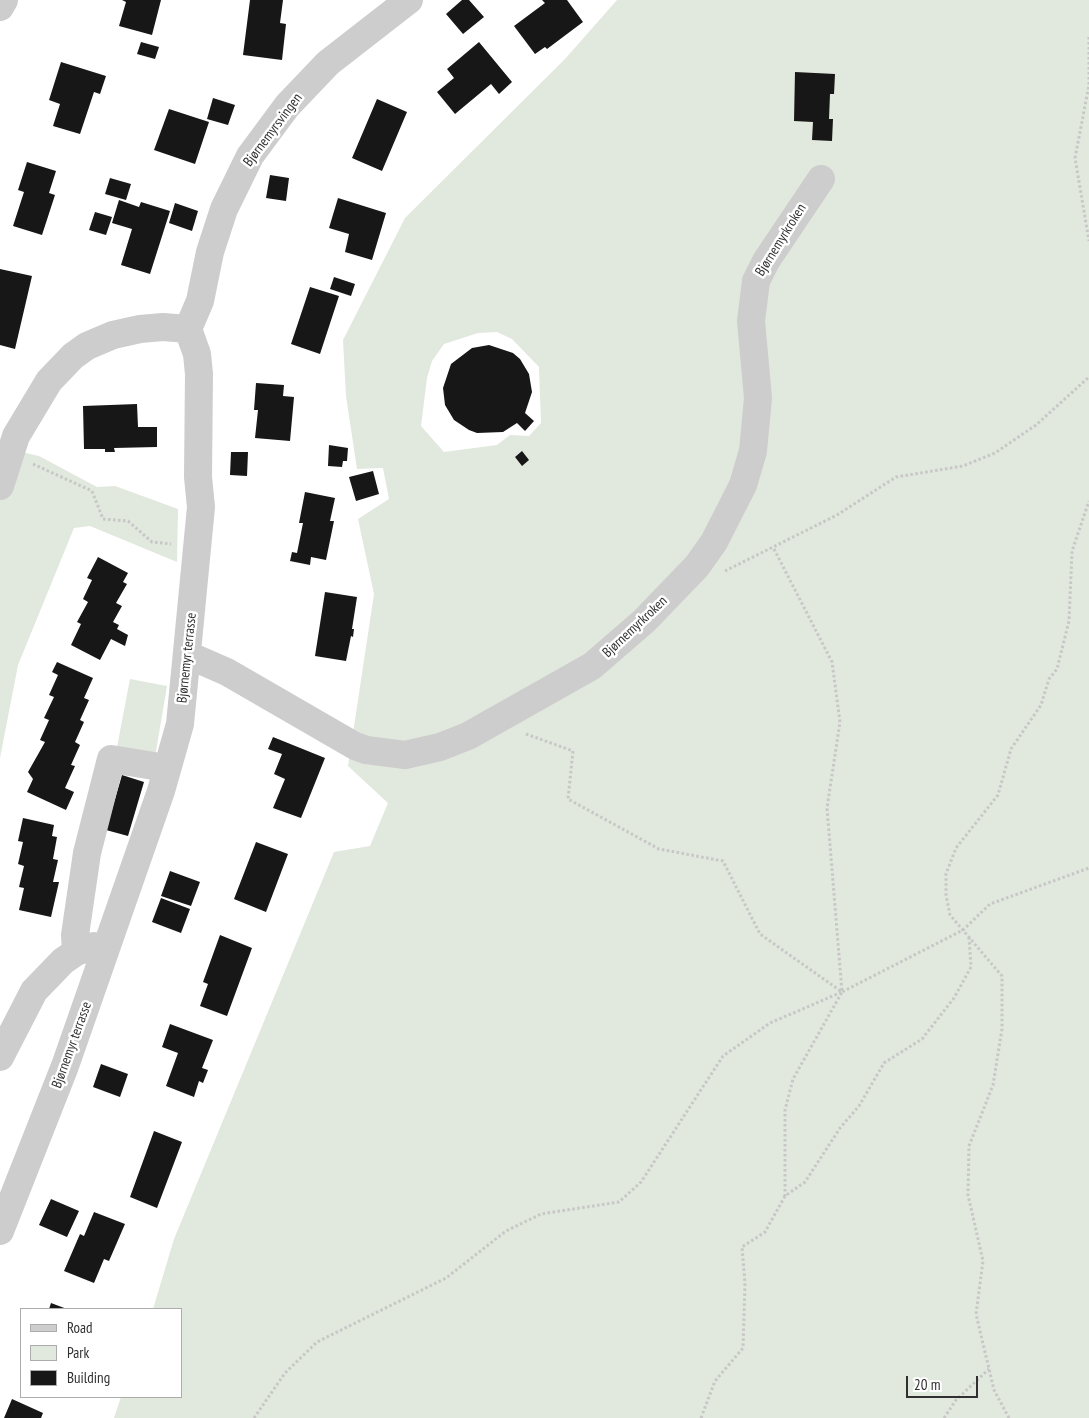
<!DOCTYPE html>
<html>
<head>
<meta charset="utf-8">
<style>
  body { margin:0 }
  #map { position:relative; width:1089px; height:1418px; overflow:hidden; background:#fff; font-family:"PT Sans Narrow",sans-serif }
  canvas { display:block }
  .legend { position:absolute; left:20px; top:1308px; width:162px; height:90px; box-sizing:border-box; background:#fff; border:1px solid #acacac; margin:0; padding:6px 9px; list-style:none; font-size:15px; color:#303030 }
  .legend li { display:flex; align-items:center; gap:10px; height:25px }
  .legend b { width:25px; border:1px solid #acacac }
  .scale { position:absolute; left:906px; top:1376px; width:72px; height:22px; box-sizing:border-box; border:2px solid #303030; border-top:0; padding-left:6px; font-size:15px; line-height:18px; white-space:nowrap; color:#303030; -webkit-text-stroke:4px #fff; paint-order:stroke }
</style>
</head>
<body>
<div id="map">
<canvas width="1089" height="1418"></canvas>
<ul class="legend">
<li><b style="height:6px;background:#cdcdcd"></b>Road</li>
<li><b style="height:14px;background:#e1e8dd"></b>Park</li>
<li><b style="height:14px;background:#171717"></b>Building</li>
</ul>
<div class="scale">20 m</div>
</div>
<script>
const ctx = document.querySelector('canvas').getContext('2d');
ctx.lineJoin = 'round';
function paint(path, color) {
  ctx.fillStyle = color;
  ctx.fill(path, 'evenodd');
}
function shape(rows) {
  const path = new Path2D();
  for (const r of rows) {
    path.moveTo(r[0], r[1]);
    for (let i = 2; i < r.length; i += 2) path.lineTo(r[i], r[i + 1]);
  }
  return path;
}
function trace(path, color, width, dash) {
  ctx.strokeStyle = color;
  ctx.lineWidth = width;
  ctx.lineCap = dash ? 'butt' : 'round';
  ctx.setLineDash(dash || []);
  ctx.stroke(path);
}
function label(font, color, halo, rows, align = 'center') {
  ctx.font = font + ' "PT Sans Narrow",sans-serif';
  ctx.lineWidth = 5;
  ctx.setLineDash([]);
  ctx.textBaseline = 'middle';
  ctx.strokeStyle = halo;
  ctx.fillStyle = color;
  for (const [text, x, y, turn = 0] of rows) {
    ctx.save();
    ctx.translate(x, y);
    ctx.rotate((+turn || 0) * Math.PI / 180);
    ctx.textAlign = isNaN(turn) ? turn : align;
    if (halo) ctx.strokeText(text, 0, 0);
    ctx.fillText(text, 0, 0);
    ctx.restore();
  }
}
paint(shape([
  [617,0,1089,0,1089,1418,114,1418,121,1397,181,1397,181,1309,153,1309,174,1239,334,852,370,846,388,803,348,766,374,594,358,519,389,499,383,468,357,469,346,396,343,340,405,218,565,59],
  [497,332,512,339,539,367,541,423,529,436,510,435,497,445,444,452,421,426,427,378,432,361,444,344,478,333],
  [0,447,39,456,97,487,115,486,178,509,177,562,90,526,74,528,18,665,0,758],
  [130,679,167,686,155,757,117,747]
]), '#e1e8dd');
paint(shape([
  [161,0,152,35,119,26,126,2,122,0],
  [250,0,283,0,280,23,286,24,282,60,243,55],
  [462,0,469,0,484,17,463,34,446,14],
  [542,0,567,0,583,22,547,49,545,47,535,54,514,26,545,3],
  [141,42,159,47,155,59,137,54],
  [479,42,512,82,499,94,491,84,455,114,437,92,454,78,447,69],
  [61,62,106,76,100,94,94,92,80,134,53,126,60,104,49,100],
  [795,72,835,74,834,94,830,94,829,119,833,119,832,141,812,140,813,122,794,121],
  [213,98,235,105,228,125,207,119],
  [377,99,407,112,382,171,352,158],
  [169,109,209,122,195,164,154,150],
  [27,162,56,171,49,193,55,195,42,235,13,226,24,192,18,190],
  [270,175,289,178,286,201,266,198],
  [110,178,131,184,126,200,105,194],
  [338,198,386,213,372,260,345,252,349,234,329,228],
  [119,200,139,207,141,202,170,211,150,274,121,265,132,229,112,223],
  [175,203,198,211,192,231,169,223],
  [95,212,112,217,106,235,89,230],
  [0,269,32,276,15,349,0,345],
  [334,277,355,284,351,296,330,289],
  [310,287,339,296,320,354,291,344],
  [489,345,513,353,520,359,529,374,532,392,525,413,534,421,525,431,517,423,503,432,477,433,469,430,454,420,445,405,443,388,451,364,472,348],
  [256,383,284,385,283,396,294,397,290,441,255,438,258,410,254,410],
  [137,404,138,427,157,427,157,447,114,448,115,452,105,452,105,449,84,449,83,406],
  [329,445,348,448,347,461,343,461,342,467,328,466],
  [522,451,529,460,522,466,515,457],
  [231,452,248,452,247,476,230,475],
  [373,471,379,494,356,501,349,477],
  [305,492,335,498,330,521,334,521,326,560,311,557,310,565,290,561,292,552,297,553,303,523,299,523],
  [98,557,128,573,123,582,127,584,116,603,122,606,113,622,119,625,117,629,128,635,125,646,111,639,100,660,71,645,81,624,77,622,88,602,83,599,92,580,87,578],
  [325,592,357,597,352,629,354,629,353,637,351,636,346,661,315,656],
  [57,662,93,678,84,698,89,700,80,720,84,722,75,742,80,745,71,765,75,766,65,788,74,792,66,810,27,792,33,779,28,772,45,742,40,740,49,720,44,718,54,697,49,695,58,675,52,672],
  [273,737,325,758,301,818,273,808,285,779,274,774,282,754,268,749],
  [122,775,144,782,128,836,106,830],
  [23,818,54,825,52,836,57,837,53,859,58,860,53,882,59,882,51,917,19,910,24,888,19,887,24,866,18,864,23,842,18,841],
  [256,842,288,854,266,912,234,899],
  [170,871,200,882,191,906,161,896],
  [161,898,190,909,181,933,152,922],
  [220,935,252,948,227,1016,200,1006,208,984,203,982],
  [170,1024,213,1040,202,1068,208,1070,203,1083,199,1081,194,1097,166,1086,178,1053,162,1047],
  [101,1064,128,1074,120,1097,93,1087],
  [154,1131,182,1142,157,1208,130,1197],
  [51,1199,79,1211,67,1237,39,1225],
  [94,1212,125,1224,109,1261,104,1259,94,1283,64,1271,80,1234,84,1236],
  [51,1303,67,1309,49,1309],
  [12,1399,43,1413,41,1418,4,1418]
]), '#171717');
trace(shape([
  [1089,37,1089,85,1075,158,1089,241],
  [33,464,92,491,103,519,128,521,152,542,171,544],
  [774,549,832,662,840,722,827,808,842,992,793,1079,785,1110,785,1196],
  [725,571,837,515,896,477,963,466,995,453,1036,425,1089,377],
  [526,734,573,751,568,799,659,849,723,861,760,934,842,992,963,930,990,904,1089,868],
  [254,1418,285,1373,317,1342,446,1278,506,1231,541,1214,619,1202,641,1182,723,1056,770,1023,842,992],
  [701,1418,715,1381,743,1348,745,1283,742,1247,765,1232,785,1196,805,1182,840,1128,859,1106,884,1063,922,1039,954,998,971,967,969,937],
  [944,1418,956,1400,989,1369],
  [1009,1418,994,1390,976,1314,983,1261,968,1195,969,1146,993,1085,1002,1029,1002,976,950,915,946,895,946,874,956,848,998,795,1011,749,1041,705,1049,679,1057,669,1069,621,1072,551,1089,501]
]), '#c7c7c7', 3, [2.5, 2.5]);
trace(shape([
  [0,7,4,0],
  [188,329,200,301,210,252,224,209,250,156,287,106,328,63,409,0],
  [0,486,16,436,49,381,73,356,87,346,113,335,140,329,163,327,188,329],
  [188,655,227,672,355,746,366,750,405,755,440,747,468,736,592,666,644,621,697,566,714,542,743,485,753,451,758,398,751,321,756,281,766,261,821,179],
  [76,952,75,935,87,853,111,759,166,768],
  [0,1057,34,991,63,961,76,952,94,946],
  [0,1231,65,1066,161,791,180,724,201,507,198,477,199,374,197,354,188,329]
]), '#cdcdcd', 28);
label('14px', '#303030', '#fff', [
  ["Bjørnemyrsvingen",273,130,-53],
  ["Bjørnemyrkroken",781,240,-58],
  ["Bjørnemyrkroken",635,627,-43],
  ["Bjørnemyr terrasse",187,658,-84],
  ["Bjørnemyr terrasse",72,1045,-70]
]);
</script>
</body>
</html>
